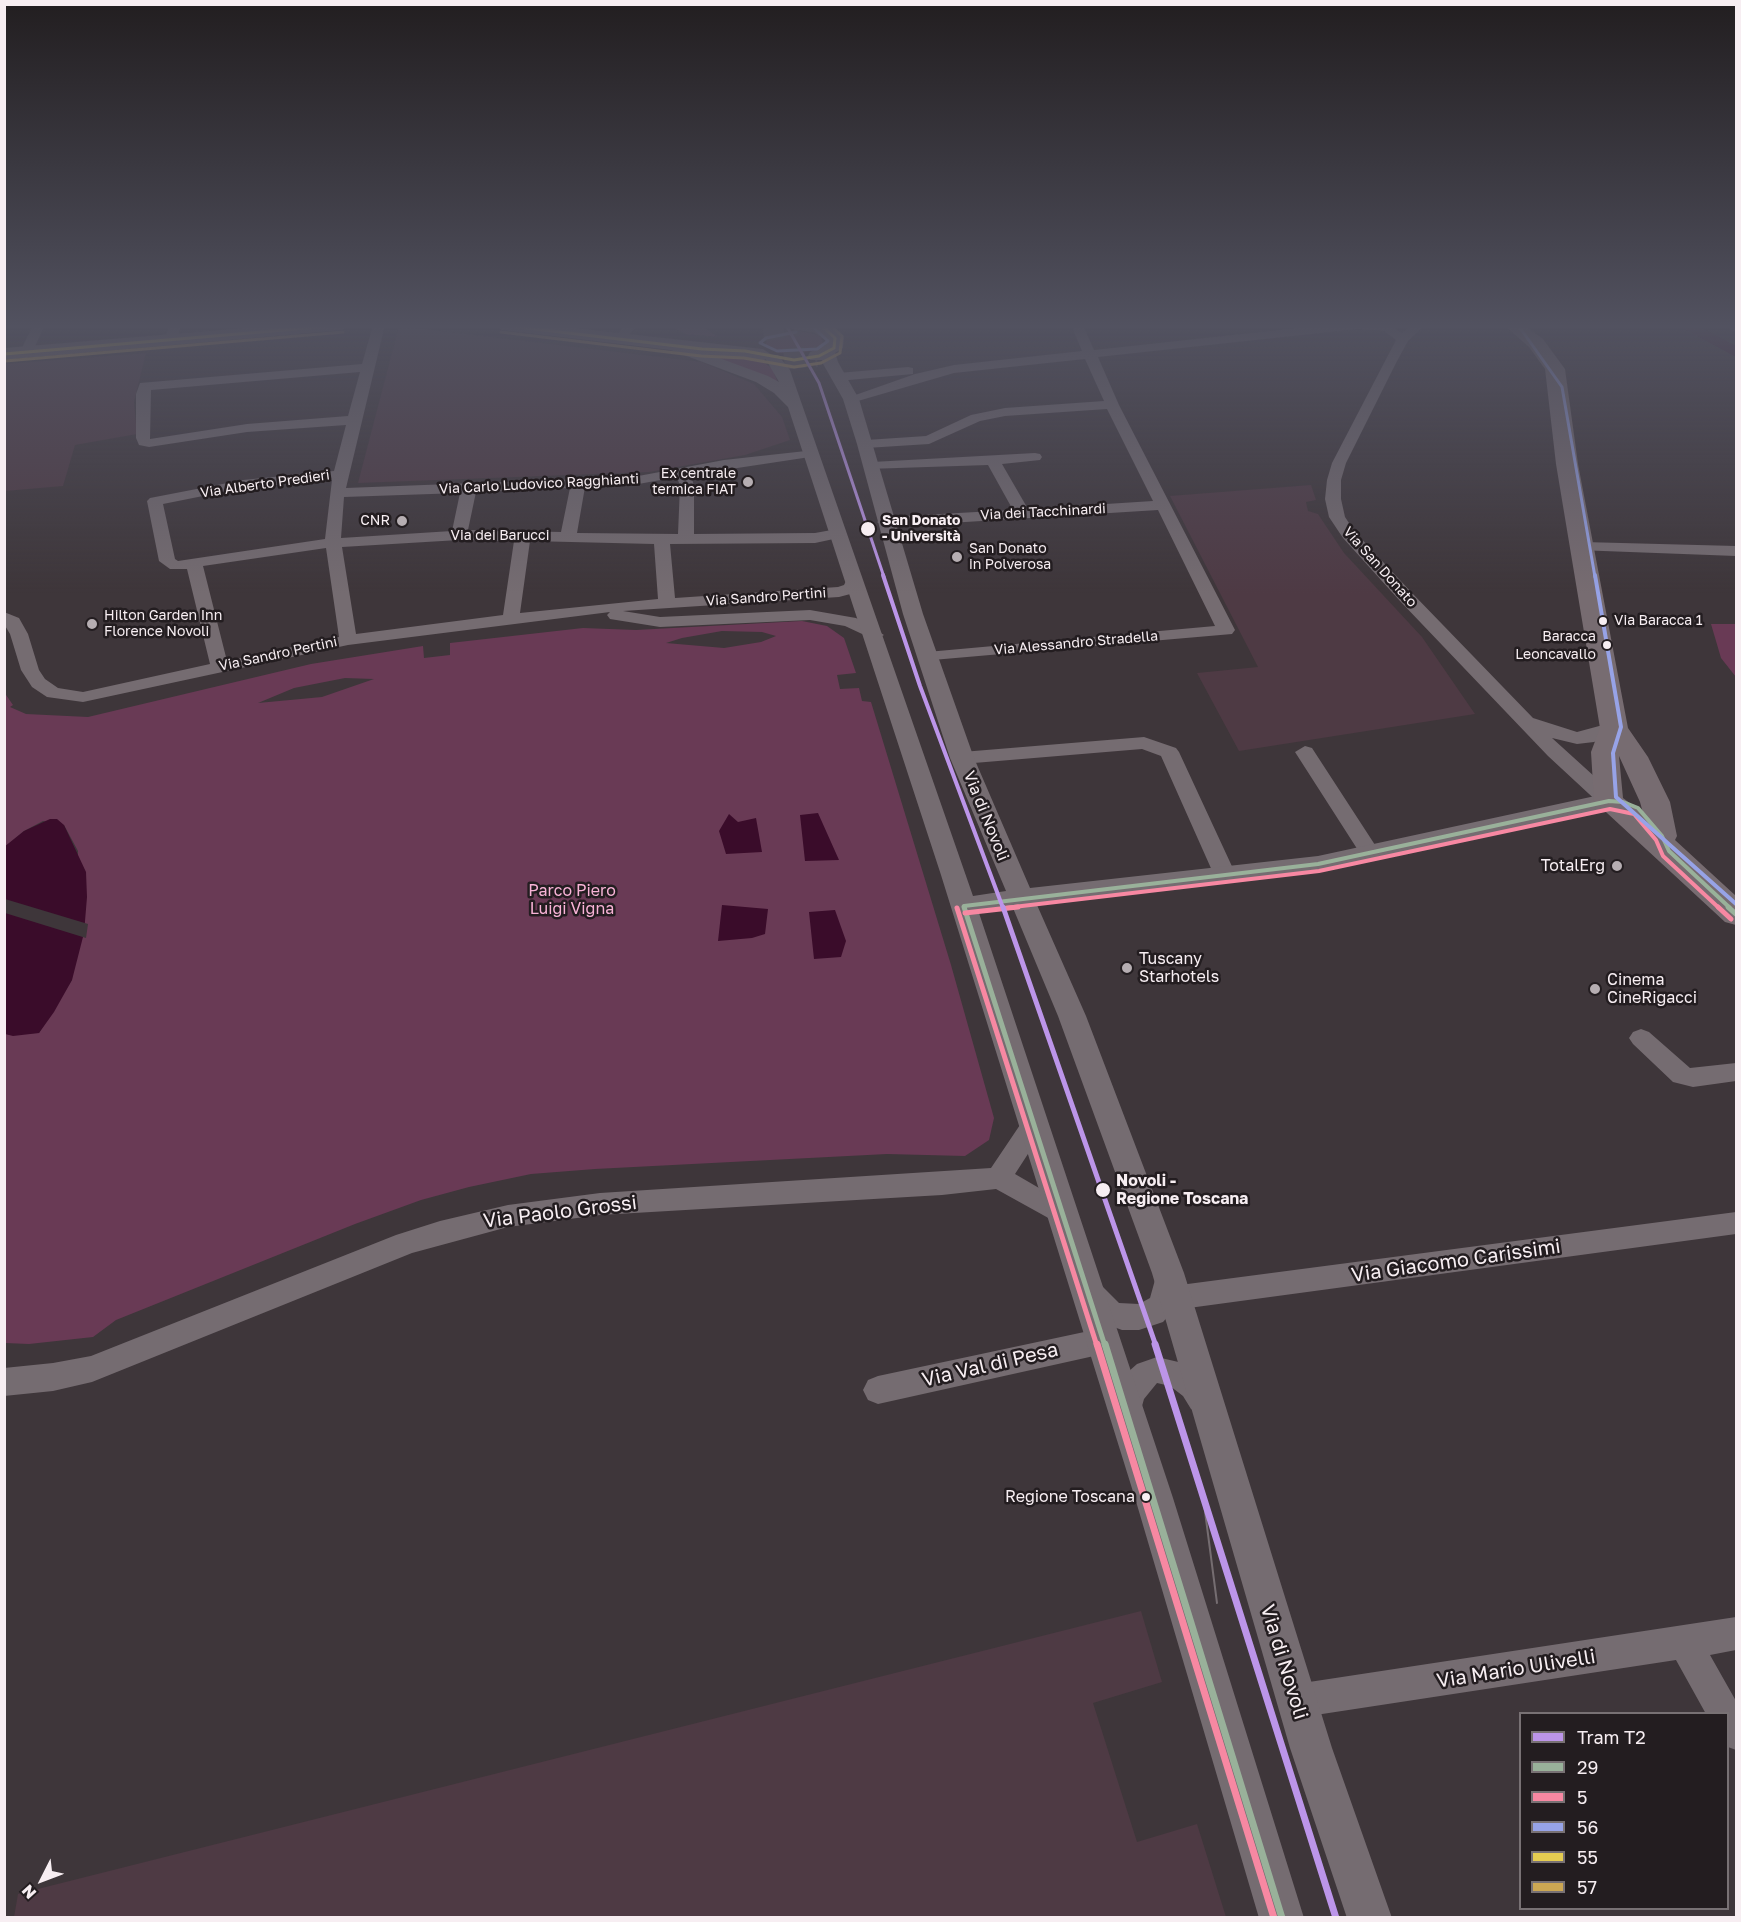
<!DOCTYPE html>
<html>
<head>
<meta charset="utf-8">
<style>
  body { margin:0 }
  #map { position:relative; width:1741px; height:1922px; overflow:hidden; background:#3e363a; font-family:"Golos Text",sans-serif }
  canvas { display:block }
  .frame { position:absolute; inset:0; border:6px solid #f7eef2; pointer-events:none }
  .legend { position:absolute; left:1519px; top:1712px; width:210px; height:198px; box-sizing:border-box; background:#231d20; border:2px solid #787174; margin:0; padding:8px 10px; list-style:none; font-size:18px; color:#f7eef2 }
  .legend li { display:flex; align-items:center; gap:12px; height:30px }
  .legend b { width:30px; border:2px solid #787174 }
  .north { position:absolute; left:12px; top:1850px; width:60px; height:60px; -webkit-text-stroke:4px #231d20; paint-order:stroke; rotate:228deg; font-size:16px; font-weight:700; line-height:24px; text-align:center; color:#f7eef2 }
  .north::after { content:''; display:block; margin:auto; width:21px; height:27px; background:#f7eef2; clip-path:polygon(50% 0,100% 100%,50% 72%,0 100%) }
</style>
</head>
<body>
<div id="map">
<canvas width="1741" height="1922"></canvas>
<div class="frame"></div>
<ul class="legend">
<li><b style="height:8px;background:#bc95e9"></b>Tram T2</li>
<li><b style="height:8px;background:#99b19a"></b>29</li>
<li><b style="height:8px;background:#f788a2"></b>5</li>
<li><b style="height:8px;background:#97a3e7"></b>56</li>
<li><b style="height:8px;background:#e5cc51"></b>55</li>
<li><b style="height:8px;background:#cca753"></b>57</li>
</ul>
<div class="north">N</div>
</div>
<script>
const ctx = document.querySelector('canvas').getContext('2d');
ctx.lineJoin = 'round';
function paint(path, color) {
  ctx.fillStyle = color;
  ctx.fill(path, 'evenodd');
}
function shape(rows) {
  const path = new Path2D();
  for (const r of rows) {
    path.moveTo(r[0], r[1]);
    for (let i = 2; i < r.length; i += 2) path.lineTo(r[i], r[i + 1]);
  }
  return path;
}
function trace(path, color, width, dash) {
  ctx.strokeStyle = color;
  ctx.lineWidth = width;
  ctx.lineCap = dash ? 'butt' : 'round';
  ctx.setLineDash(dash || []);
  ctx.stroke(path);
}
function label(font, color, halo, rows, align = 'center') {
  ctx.font = font + ' "Golos Text",sans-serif';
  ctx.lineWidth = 5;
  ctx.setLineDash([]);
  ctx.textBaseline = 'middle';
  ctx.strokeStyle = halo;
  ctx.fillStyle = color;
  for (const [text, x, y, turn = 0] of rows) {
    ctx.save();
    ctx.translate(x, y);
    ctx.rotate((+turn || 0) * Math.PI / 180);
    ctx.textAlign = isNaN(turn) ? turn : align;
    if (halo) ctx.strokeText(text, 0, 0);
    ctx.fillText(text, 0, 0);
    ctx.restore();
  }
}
paint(shape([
  [399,326,702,362,754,384,782,417,790,440,745,455,649,472,358,483],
  [146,353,134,402,137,434,75,445,63,486,5,491,5,364],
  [1311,485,1316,500,1306,502,1308,511,1318,514,1344,553,1422,637,1475,714,1239,751,1197,673,1258,667,1170,496],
  [1141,1611,1162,1682,1093,1703,1137,1842,1197,1824,1226,1917,14,1917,18,1894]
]), '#4e3a44');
paint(shape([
  [668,325,700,325,718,337,685,334],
  [795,330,815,334,821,337,823,344,812,351,791,354,776,352,765,345,769,336],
  [715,354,760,360,772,368,778,383,711,356],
  [802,621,827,626,844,638,856,673,837,675,840,689,859,688,862,701,871,702,951,965,994,1118,989,1140,965,1156,887,1154,595,1169,531,1174,469,1187,421,1200,355,1224,116,1320,93,1337,29,1344,5,1343,5,1034,39,1033,72,980,78,851,64,825,43,821,24,831,5,847,4,692,13,705,10,707,26,714,88,717,311,664,423,646,424,658,450,655,450,643,583,628,636,630],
  [722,631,762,632,776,636,761,642,724,648,666,643,682,638],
  [345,678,374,679,322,697,258,703,294,688],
  [1711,624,1736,624,1736,677,1721,658]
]), '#693a55');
paint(shape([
  [1677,325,1696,325,1736,346,1736,357],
  [818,813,839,860,805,861,800,815],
  [729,814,738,822,756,818,762,852,726,854,719,831],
  [50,819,57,819,64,825,86,872,87,897,84,933,72,980,54,1012,39,1033,13,1036,5,1034,4,847,24,831],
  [722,905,768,909,765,934,752,938,718,941],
  [835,910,846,941,841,957,814,959,809,912]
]), '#3a0c2a');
paint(shape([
  [5,899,88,924,86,938,5,913]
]), '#3e363a');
trace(shape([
  [763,331,798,325],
  [784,359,817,356]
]), '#5a5256', 21, [21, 10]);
paint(shape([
  [33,325,45,325,31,355,21,355,20,352,33,325],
  [169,325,181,325,177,340,171,344,165,340,169,325],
  [373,325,385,325,346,488,633,477,724,460,815,450,817,453,815,456,810,457,691,475,694,486,694,534,815,533,837,529,845,534,843,537,815,543,670,544,675,598,838,587,844,585,848,577,854,575,862,580,858,592,839,597,623,611,660,617,810,610,856,618,884,635,875,640,845,626,810,620,660,627,610,619,607,615,610,612,348,645,83,702,47,697,32,687,21,670,10,634,4,624,4,612,19,618,28,634,39,670,45,679,58,688,83,692,210,664,187,569,170,569,159,561,147,501,150,498,243,480,334,471,346,425,247,432,149,447,139,445,136,438,136,394,140,383,362,364,373,325],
  [360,372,348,416,247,424,150,439,151,390,360,372],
  [677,477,680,486,678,534,577,533,585,487,633,485,677,477],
  [332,480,325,539,178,561,175,559,163,504,243,488,332,480],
  [570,488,561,532,468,530,476,492,570,488],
  [460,493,452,531,341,538,344,497,460,493],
  [459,540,514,541,503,615,356,634,342,547,459,540],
  [530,541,654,544,658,599,520,613,530,541],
  [326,548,339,637,227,661,203,566,326,548],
  [625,325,638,325,623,342,615,342,613,339,625,325],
  [1071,325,1083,325,1094,350,1325,325,1389,325,1402,333,1412,325,1425,325,1408,341,1396,363,1346,463,1341,480,1341,499,1345,517,1355,532,1412,593,1533,718,1577,732,1614,722,1621,724,1623,728,1621,732,1594,742,1577,744,1552,738,1616,796,1619,801,1616,806,1602,806,1548,756,1400,601,1343,538,1329,517,1325,499,1327,480,1332,463,1396,340,1384,331,1358,329,1098,357,1119,405,1235,630,1232,634,921,661,918,657,921,653,927,652,1215,626,1158,510,885,527,877,522,885,517,1013,510,988,465,867,469,865,466,867,463,872,462,1035,453,1040,454,1042,457,1040,460,1002,464,1028,509,1153,501,1107,409,1005,416,980,421,929,444,866,448,859,444,866,440,926,436,971,415,1005,408,1104,401,1085,359,954,373,851,403,844,399,915,374,954,365,1082,351,1071,325],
  [1725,325,1736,325,1736,332,1732,331,1725,325],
  [908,367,913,368,913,374,838,381,831,377,838,373,908,367],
  [1583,542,1736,546,1736,556,1577,550,1575,547,1583,542],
  [1144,737,1176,748,1179,752,1236,875,1232,880,1225,882,1218,880,1214,875,1161,756,1142,749,962,764,952,758,962,752,1144,737],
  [1305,746,1312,748,1377,848,1380,853,1377,858,1363,858,1295,752,1305,746],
  [1641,1029,1649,1032,1690,1068,1736,1063,1736,1081,1693,1087,1673,1082,1633,1044,1629,1038,1633,1032,1641,1029],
  [1033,1116,1042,1119,1046,1126,1015,1174,1070,1206,1074,1214,1070,1222,1061,1225,996,1189,942,1195,600,1215,508,1227,412,1253,92,1382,53,1391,4,1396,4,1368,53,1363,91,1356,396,1235,440,1221,508,1205,600,1193,991,1168,1024,1119,1033,1116],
  [1736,1212,1736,1234,1174,1310,1163,1322,1139,1330,1122,1330,1100,1322,1079,1301,1075,1292,1079,1283,1089,1280,1099,1283,1119,1303,1139,1304,1150,1298,1158,1269,1168,1266,1178,1269,1182,1278,1180,1285,1736,1212],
  [1103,1328,1113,1332,1117,1341,1113,1350,1103,1354,878,1404,868,1400,863,1390,868,1380,878,1376,1103,1328],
  [1157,1357,1187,1364,1203,1376,1216,1399,1211,1409,1201,1413,1191,1409,1183,1396,1170,1386,1157,1383,1144,1399,1137,1424,1127,1428,1117,1424,1112,1414,1115,1396,1128,1372,1137,1364,1157,1357],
  [1736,1617,1736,1650,1710,1655,1736,1701,1736,1750,1728,1747,1728,1714,1706,1714,1676,1660,1296,1718,1284,1713,1279,1701,1284,1689,1296,1684,1736,1617]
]), '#756c71');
paint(shape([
  [673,341,768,376,779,382,765,358,768,355,778,355,790,370,973,896,1006,891,950,758,903,614,857,444,843,399,822,362,824,349,834,349,838,362,859,399,923,614,974,758,1030,888,1318,856,1609,793,1617,796,1621,801,1617,806,1609,809,1318,872,1037,905,1086,1016,1184,1273,1332,1748,1392,1918,1347,1918,1290,1748,1152,1273,1058,1016,1013,908,979,913,1173,1498,1304,1918,1259,1918,1135,1498,941,875,788,407,774,393,756,382,668,349,665,346,668,343,673,341]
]), '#756c71');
paint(shape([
  [280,325,351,325,342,330,4,360,4,348,280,325],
  [493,325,548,325,763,349,772,355,763,361,502,330,493,325],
  [789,325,826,325,842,334,844,338,843,348,824,360,810,360,808,356,810,352,825,345,825,340,815,333,792,329,789,325],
  [1504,325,1524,325,1543,339,1565,369,1578,464,1628,728,1648,757,1670,802,1677,836,1675,840,1736,896,1736,925,1725,922,1594,801,1591,752,1600,728,1556,464,1545,369,1529,347,1504,325],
  [1619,756,1640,802,1643,813,1623,798,1619,756]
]), '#776c71');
trace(shape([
  [1203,1496,1217,1603]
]), '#756d71', 2);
trace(shape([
  [964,906,965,908],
  [964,906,1318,864,1609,801,1623,802,1638,808,1662,836,1669,851,1730,908]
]), '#99b19a', 4);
trace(shape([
  [964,907,1105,1346],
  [1728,907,1736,914]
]), '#99b19a', 5);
trace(shape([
  [1105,1344,1282,1918]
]), '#99b19a', 7);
trace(shape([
  [1005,908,1319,871,1610,809,1634,814,1656,840,1663,856,1719,908]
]), '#f788a2', 4);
trace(shape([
  [1718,907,1731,919],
  [957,908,1097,1346],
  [965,913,1018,907]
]), '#f788a2', 5);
trace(shape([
  [1097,1344,1274,1918]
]), '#f788a2', 7);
trace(shape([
  [1518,325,1562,387,1595,577],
  [796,332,766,338,760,343,777,351,817,349,828,341,814,328]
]), '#97a3e7', 3);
trace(shape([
  [1595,575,1621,727,1613,753,1616,797,1736,904]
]), '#97a3e7', 4);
trace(shape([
  [502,325,702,349,745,351,794,360,819,356,834,348,835,338,821,325],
  [4,354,342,325]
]), '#e5cc51', 3);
trace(shape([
  [501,332,701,356,744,358,794,367,821,363,840,353,842,336,830,325],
  [5,361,343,332]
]), '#cca753', 3);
trace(shape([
  [786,325,819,383,884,577]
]), '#bc95e9', 3);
trace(shape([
  [883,575,920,686,1003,908]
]), '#bc95e9', 4);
trace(shape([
  [1003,907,1156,1346]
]), '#bc95e9', 5);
trace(shape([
  [1155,1344,1336,1918]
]), '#bc95e9', 7);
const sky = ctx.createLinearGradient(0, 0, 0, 594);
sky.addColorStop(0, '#221e20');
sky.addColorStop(0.55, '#525260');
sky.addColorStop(1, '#52526000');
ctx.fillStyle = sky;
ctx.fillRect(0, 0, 1741, 594);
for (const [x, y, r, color] of [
  [748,482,6,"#b6aeb2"],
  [402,521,6,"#b6aeb2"],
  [868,529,8,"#f7eef2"],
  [957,557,6,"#b6aeb2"],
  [1603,621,5,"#f7eef2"],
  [92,624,6,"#b6aeb2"],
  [1607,645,5,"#f7eef2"],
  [1617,866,6,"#b6aeb2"],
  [1127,968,6,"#b6aeb2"],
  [1595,989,6,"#b6aeb2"],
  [1103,1190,8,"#f7eef2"],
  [1146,1497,5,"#f7eef2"]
]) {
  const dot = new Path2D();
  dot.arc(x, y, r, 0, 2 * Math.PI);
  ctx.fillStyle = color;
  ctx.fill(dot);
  trace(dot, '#231d20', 2);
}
label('14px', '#f7eef2', '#231d20', [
  ["Ex centrale",736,474],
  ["termica FIAT",736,490],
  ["CNR",390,521],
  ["San Donato",969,549,"left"],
  ["in Polverosa",969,565,"left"],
  ["Hilton Garden Inn",104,616,"left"],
  ["Florence Novoli",104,632,"left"]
], 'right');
label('14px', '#f7eef2', '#231d20', [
  ["Via Alberto Predieri",265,484,-8],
  ["Via Carlo Ludovico Ragghianti",539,484,-3],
  ["Via dei Tacchinardi",1043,512,-3],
  ["Via dei Barucci",500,536],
  ["Via San Donato",1380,567,48],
  ["Via Sandro Pertini",766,597,-4],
  ["Via Alessandro Stradella",1076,643,-5],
  ["Via Sandro Pertini",278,654,-12]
]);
label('bold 14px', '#f7eef2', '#231d20', [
  ["San Donato",882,521],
  ["- Università",882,537]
], 'left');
label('14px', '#f7eef2', '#231d20', [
  ["Via Baracca 1",1614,621],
  ["Baracca",1596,637,"right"],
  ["Leoncavallo",1596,655,"right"]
], 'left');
label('16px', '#f7eef2', '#231d20', [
  ["Via di Novoli",986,816,68]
]);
label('16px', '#f7eef2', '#231d20', [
  ["TotalErg",1605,866,"right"],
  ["Tuscany",1139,959],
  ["Starhotels",1139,977],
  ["Cinema",1607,980],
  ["CineRigacci",1607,998]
], 'left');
label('16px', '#f9b3d7', '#231d20', [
  ["Parco Piero",572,891],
  ["Luigi Vigna",572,909]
]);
label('bold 16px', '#f7eef2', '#231d20', [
  ["Novoli -",1116,1181],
  ["Regione Toscana",1116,1199]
], 'left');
label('16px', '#f7eef2', '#231d20', [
  ["Regione Toscana",1135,1497]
], 'right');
label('20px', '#f7eef2', '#231d20', [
  ["Via Paolo Grossi",560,1212,-7],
  ["Via Giacomo Carissimi",1456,1261,-8],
  ["Via Val di Pesa",990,1365,-13],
  ["Via di Novoli",1284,1662,73],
  ["Via Mario Ulivelli",1516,1669,-9]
]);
</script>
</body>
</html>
